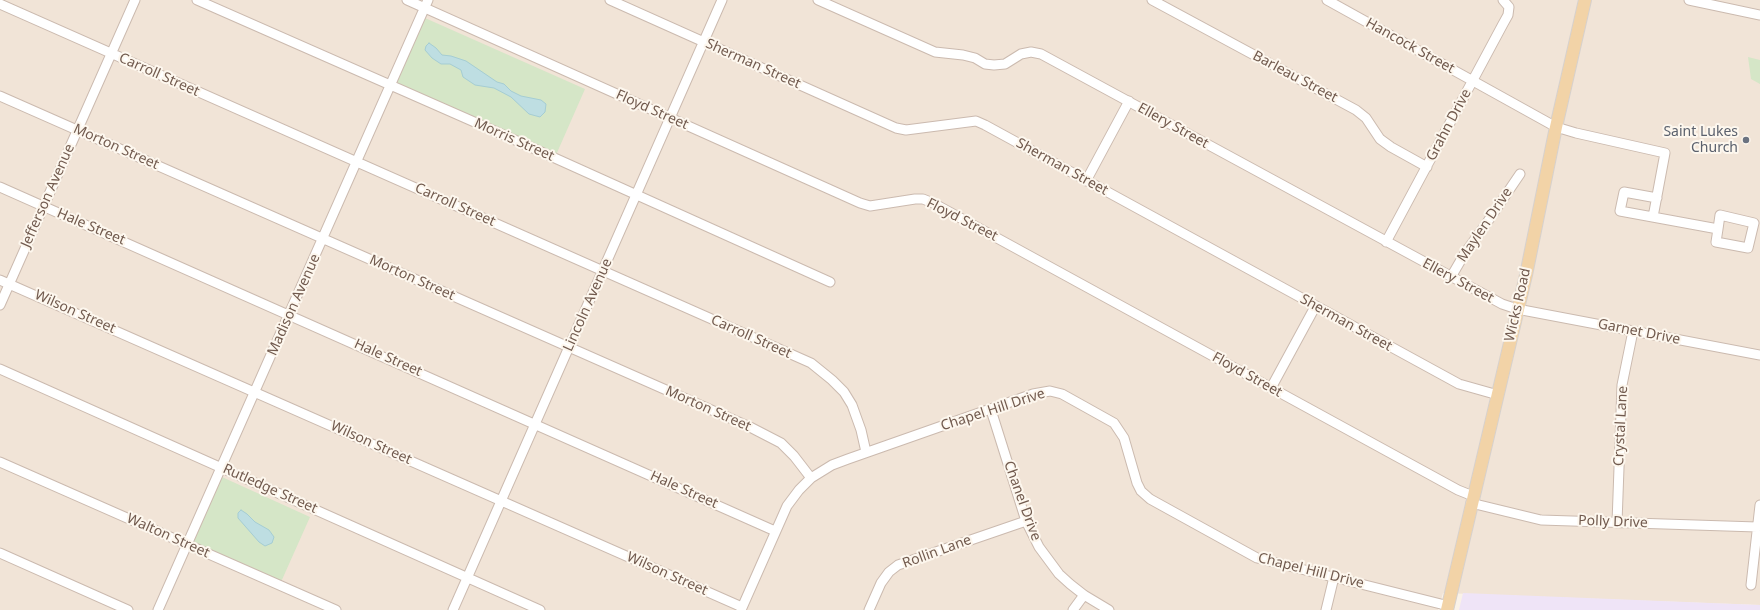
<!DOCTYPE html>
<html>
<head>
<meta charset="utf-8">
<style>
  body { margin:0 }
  canvas { display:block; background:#faf2e8 }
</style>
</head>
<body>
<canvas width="1760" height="610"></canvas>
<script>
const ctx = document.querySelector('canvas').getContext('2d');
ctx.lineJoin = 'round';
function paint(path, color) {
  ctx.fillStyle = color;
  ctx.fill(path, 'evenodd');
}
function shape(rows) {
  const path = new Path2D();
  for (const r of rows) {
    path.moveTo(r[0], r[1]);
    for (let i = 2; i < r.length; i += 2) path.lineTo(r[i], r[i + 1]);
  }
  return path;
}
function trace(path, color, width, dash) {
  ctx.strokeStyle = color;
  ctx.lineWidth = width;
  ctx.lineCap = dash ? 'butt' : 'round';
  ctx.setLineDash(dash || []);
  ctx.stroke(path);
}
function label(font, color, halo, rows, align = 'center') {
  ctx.font = font + ' "Noto Sans",sans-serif';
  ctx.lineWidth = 4;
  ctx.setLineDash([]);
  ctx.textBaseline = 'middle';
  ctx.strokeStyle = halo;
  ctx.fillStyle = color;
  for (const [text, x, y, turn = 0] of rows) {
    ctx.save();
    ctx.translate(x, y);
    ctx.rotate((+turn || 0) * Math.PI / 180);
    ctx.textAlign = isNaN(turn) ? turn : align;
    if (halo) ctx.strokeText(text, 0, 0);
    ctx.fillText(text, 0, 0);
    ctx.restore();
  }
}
paint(shape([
  [0,0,1760,0,1760,605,1443,593,1438,610,0,610]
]), '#f1e4d7');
paint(shape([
  [1463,593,1760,605,1760,610,1459,610]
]), '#efe4f7');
paint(shape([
  [425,18,585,89,556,155,396,84],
  [1748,57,1760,60,1760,84,1751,79],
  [222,477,310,517,281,582,193,543]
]), '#d5e6c7');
const water = shape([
  [429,43,436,48,442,55,451,56,466,61,497,82,504,84,511,91,521,96,541,100,546,104,545,112,540,117,529,114,511,97,494,88,475,85,463,77,461,70,450,64,441,64,432,58,425,50,426,46,429,43],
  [241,510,247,514,255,522,269,530,274,537,272,543,265,546,259,542,238,518,238,513,241,510]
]);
paint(water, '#bedee2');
trace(water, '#a5cdd3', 1);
const minor = shape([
  [197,0,497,132,830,282],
  [407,0,860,203,870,206,915,199,923,199,933,203,1458,490,1473,496],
  [610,0,896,128,906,130,976,121,985,125,1459,384,1498,395],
  [818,0,935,52,963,55,975,58,985,64,994,65,1005,64,1021,54,1031,52,1041,54,1502,304,1517,309,1760,355],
  [1152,0,1356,110,1366,118,1380,139,1391,147,1427,167],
  [1327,0,1556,127,1576,133,1665,153,1653,217],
  [1689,0,1760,15],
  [0,4,811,363,832,380,844,392,852,405,861,430,866,452],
  [0,96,750,427,781,443,794,456,811,478],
  [1086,181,1129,101],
  [0,187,775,531],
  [1657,198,1624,192,1620,211,1718,229,1716,242,1748,248,1754,223,1720,215,1718,229],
  [1386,242,1503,24,1508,15,1509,7,1503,0],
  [1451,277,1465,253,1486,224,1520,174],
  [0,280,742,607],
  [0,305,135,0],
  [0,369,540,610],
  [1271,388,1315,307],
  [991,410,1026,521,1039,547,1059,574,1070,584,1084,595,1109,610],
  [0,462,336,610],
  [1471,503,1541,520,1757,527],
  [1617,523,1622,385,1633,331],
  [0,553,128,610],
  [1751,585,1760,505],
  [158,610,428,0],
  [453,610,722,0],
  [741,610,787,506,799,490,811,478,832,465,848,459,1033,394,1050,391,1062,394,1114,423,1124,438,1137,483,1141,491,1150,499,1257,558,1449,606],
  [869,610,881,583,889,572,898,565,1026,521],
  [1073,610,1084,595],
  [1326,610,1334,577]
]);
const major = shape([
  [1447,610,1526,275,1556,127,1585,0]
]);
trace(minor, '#cbbaaf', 11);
trace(major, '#d7d1cd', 14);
trace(minor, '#fff', 9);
trace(major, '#f2d3a7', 12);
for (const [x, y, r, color] of [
  [1746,140,4,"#6b7280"]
]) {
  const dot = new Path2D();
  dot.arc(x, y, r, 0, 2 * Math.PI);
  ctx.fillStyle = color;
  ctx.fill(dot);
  trace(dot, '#fdf7ee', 1.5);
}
label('14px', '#715a4e', '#fdf7ee', [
  ["Hancock Street",1410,46,29],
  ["Sherman Street",753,64,24],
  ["Carroll Street",159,75,24],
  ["Barleau Street",1295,77,28],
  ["Floyd Street",652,110,24],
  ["Grahn Drive",1449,125,-62],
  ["Ellery Street",1173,126,29],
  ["Morris Street",514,140,24],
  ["Morton Street",116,147,24],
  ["Sherman Street",1062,167,29],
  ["Jefferson Avenue",48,196,-66],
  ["Carroll Street",455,205,24],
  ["Floyd Street",962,220,27],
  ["Maylen Drive",1485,225,-56],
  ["Hale Street",91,227,23],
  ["Morton Street",412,278,24],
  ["Ellery Street",1458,281,28],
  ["Madison Avenue",294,305,-66],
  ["Lincoln Avenue",588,305,-66],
  ["Wicks Road",1518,305,-77],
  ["Wilson Street",75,312,24],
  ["Sherman Street",1346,323,29],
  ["Garnet Drive",1639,332,11],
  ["Carroll Street",751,337,24],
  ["Hale Street",388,358,24],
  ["Floyd Street",1247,375,29],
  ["Morton Street",708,409,24],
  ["Chapel Hill Drive",993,410,-18],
  ["Crystal Lane",1621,426,-87],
  ["Wilson Street",371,443,24],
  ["Rutledge Street",270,489,24],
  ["Hale Street",684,490,24],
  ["Chanel Drive",1022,501,70],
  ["Polly Drive",1613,522,2],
  ["Walton Street",168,536,24],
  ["Rollin Lane",937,552,-20],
  ["Chapel Hill Drive",1311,571,14],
  ["Wilson Street",667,574,24]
]);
label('14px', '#5b616d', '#fdf7ee', [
  ["Saint Lukes",1738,132],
  ["Church",1738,148]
], 'right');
</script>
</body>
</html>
